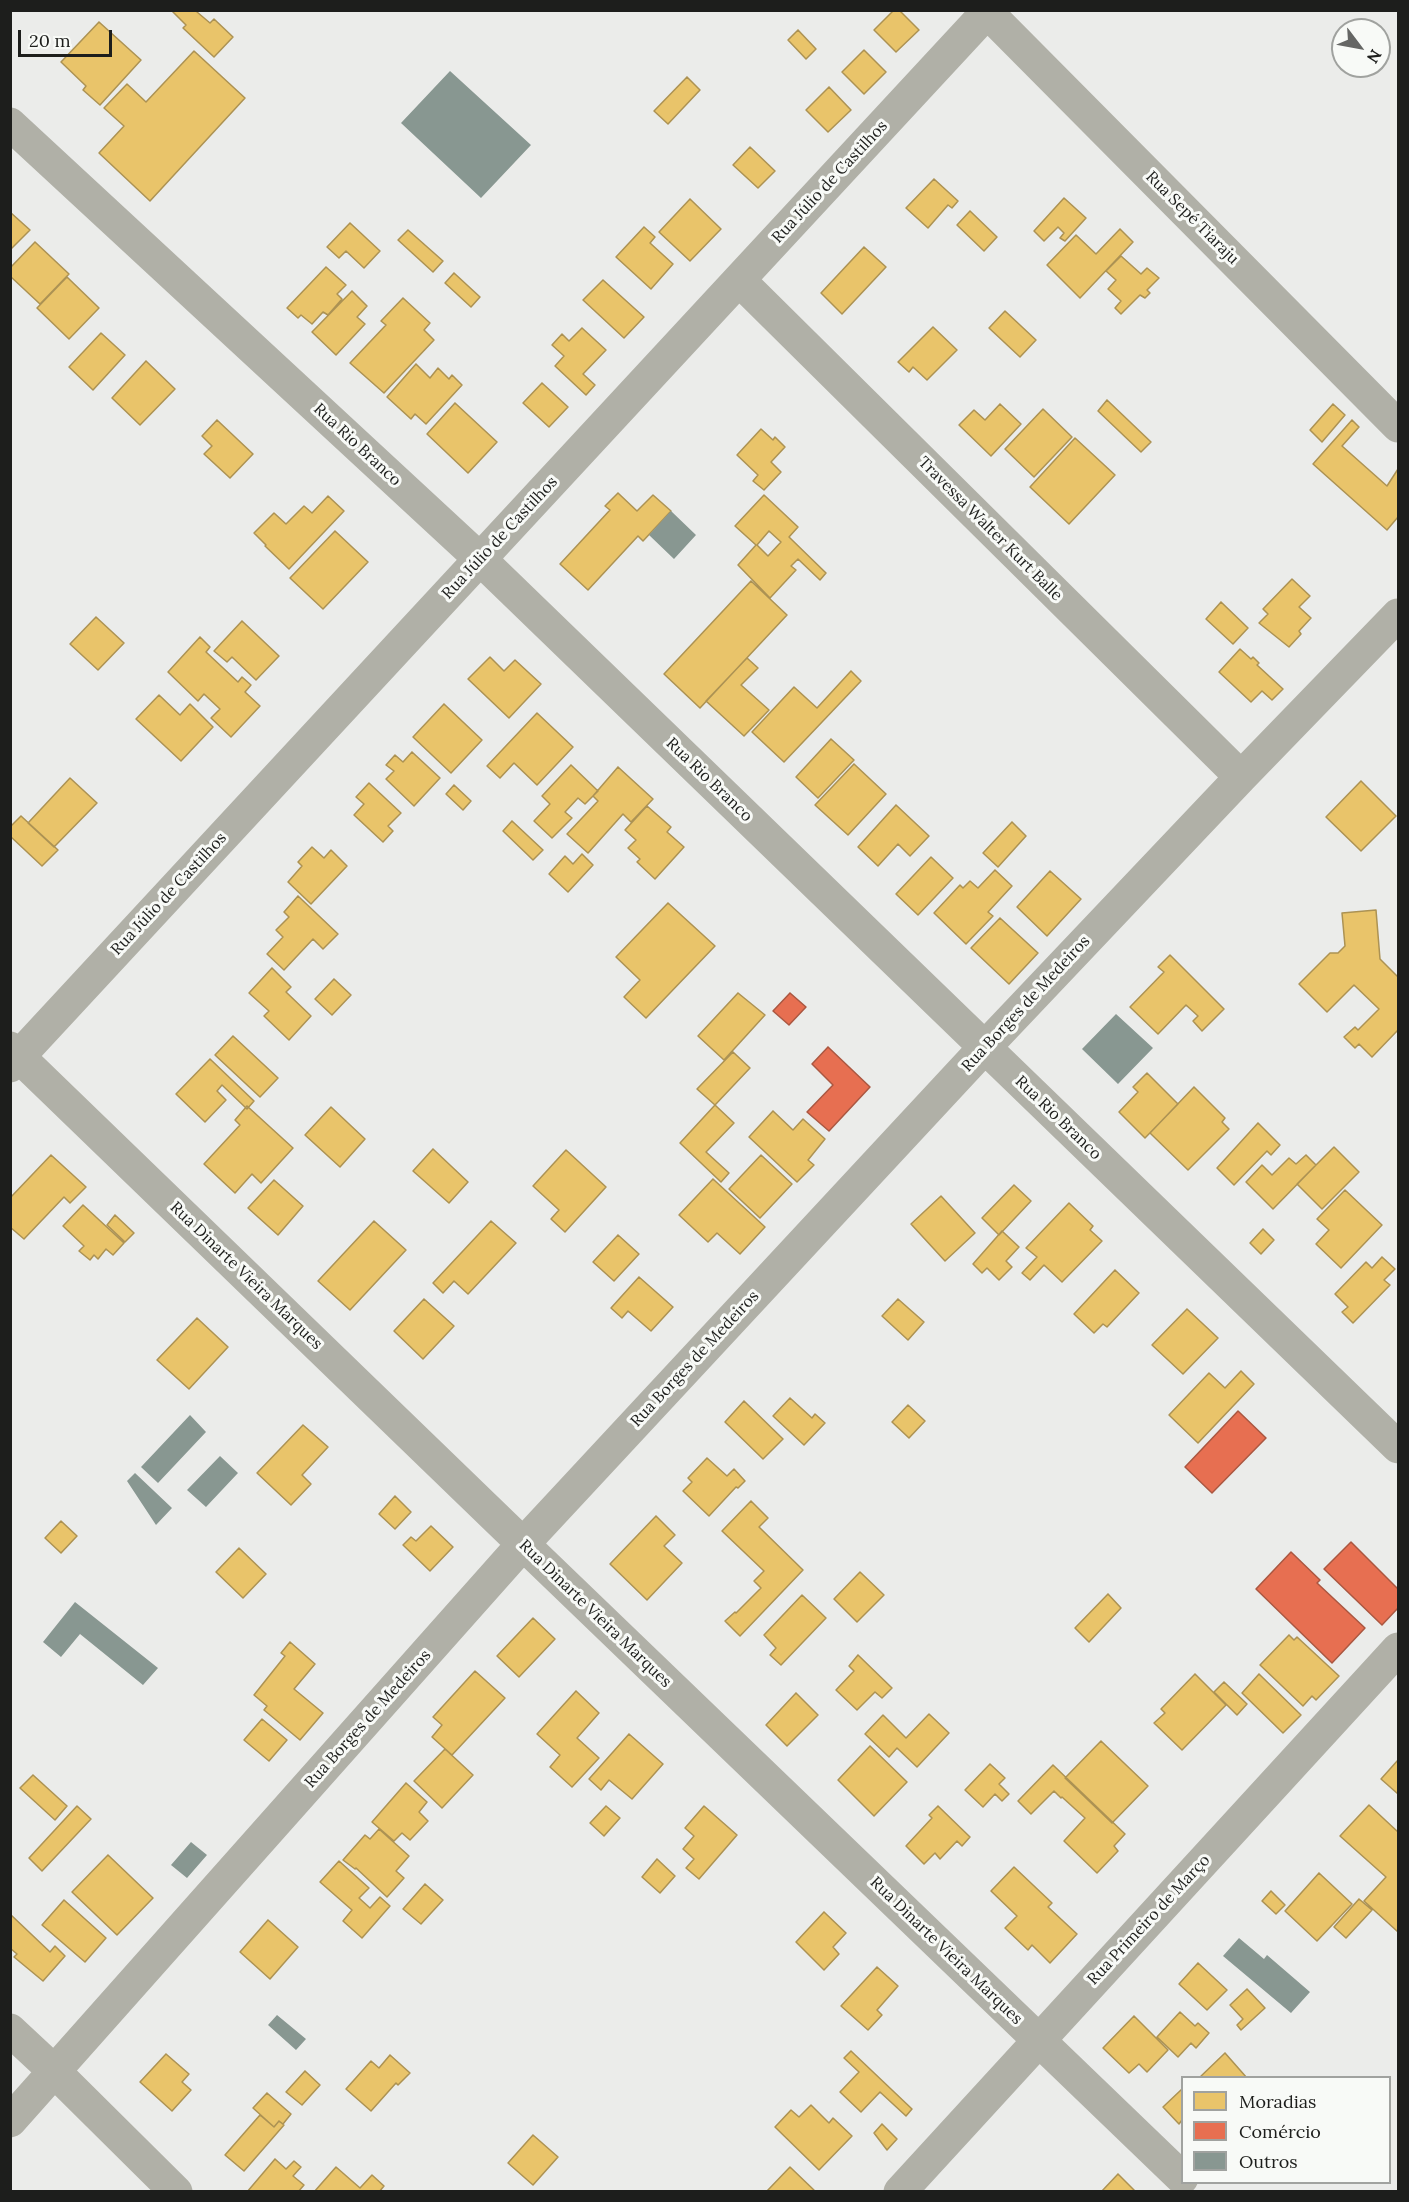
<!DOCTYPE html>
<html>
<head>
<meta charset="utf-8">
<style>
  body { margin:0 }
  #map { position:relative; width:1409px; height:2202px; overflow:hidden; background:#ebecea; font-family:Lora,serif }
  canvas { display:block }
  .frame { position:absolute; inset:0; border:12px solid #1d1e1c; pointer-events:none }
  .legend { position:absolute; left:1181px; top:2076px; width:210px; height:108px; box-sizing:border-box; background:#f8faf7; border:2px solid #a0a29f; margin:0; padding:8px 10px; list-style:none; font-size:18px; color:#1d1e1c }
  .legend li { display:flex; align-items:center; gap:12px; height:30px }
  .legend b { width:30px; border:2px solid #a0a29f }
  .north { position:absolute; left:1331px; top:18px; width:60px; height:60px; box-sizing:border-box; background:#f8faf7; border:2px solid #a0a29f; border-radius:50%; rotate:122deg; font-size:16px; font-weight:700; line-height:24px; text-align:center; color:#1d1e1c }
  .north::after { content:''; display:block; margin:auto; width:21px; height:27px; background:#656664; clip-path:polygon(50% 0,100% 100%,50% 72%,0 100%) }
  .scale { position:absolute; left:18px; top:30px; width:94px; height:27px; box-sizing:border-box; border:3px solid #1d1e1c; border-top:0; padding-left:8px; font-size:18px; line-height:21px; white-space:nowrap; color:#1d1e1c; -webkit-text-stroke:4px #f8faf7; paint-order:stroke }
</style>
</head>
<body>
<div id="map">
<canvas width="1409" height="2202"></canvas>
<div class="frame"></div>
<ul class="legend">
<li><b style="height:16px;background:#e9c46a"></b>Moradias</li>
<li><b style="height:16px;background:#e76f51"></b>Comércio</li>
<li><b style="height:16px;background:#889791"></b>Outros</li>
</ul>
<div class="north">N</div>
<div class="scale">20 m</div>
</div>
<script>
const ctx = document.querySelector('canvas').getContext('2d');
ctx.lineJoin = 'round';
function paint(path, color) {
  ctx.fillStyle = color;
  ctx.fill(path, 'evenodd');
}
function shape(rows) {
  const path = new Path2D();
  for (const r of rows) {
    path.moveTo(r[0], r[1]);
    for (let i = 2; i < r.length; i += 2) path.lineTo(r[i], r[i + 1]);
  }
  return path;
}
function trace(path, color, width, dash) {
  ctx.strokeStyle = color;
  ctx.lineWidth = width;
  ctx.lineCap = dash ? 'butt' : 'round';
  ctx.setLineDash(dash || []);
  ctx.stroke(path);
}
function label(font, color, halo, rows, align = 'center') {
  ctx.font = font + ' Lora,serif';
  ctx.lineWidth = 6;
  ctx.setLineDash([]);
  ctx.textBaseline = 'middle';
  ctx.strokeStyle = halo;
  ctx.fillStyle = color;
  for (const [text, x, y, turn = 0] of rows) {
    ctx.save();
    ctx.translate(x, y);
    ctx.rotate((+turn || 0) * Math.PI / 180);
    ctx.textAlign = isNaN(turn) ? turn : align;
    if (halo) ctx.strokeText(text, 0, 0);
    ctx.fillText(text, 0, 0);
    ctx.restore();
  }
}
const homes = shape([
  [171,10,199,10,197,12,210,23,214,19,233,37,214,57,183,28,186,25,171,10],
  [894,10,899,10,919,30,896,52,874,30,894,10],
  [99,22,141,60,100,105,83,90,86,86,61,62,99,22],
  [798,30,816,49,806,59,788,40,798,30],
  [864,50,886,72,864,94,842,72,864,50],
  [194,51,245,98,150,201,99,153,124,126,104,108,127,84,146,102,194,51],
  [687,77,700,90,668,124,654,111,687,77],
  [829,87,851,110,828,132,806,110,829,87],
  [750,147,775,171,758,188,733,165,750,147],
  [934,179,958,201,952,208,948,205,928,228,906,208,934,179],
  [1064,198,1086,218,1065,241,1060,238,1064,233,1058,227,1044,241,1034,231,1064,198],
  [690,199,721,229,690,261,659,232,690,199],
  [970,211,997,237,984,251,957,225,970,211],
  [10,212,30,230,10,250,10,212],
  [350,223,380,251,364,268,346,251,339,258,327,247,350,223],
  [644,227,655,237,650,243,673,264,651,289,616,257,644,227],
  [1120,229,1133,242,1080,298,1047,265,1076,235,1096,254,1120,229],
  [408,230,443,261,433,272,398,240,408,230],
  [35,242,69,274,40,304,10,276,10,268,35,242],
  [864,247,886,267,842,314,821,293,864,247],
  [1121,256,1141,274,1147,268,1159,278,1147,290,1150,293,1145,298,1140,295,1121,314,1115,308,1121,301,1108,289,1116,280,1106,271,1121,256],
  [326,267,346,285,337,294,342,299,328,315,323,312,312,324,301,315,298,318,287,308,326,267],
  [454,273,480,297,471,307,445,283,454,273],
  [67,277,99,308,69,339,37,308,67,277],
  [603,280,644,317,624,338,583,300,603,280],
  [352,291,367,306,357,317,365,324,336,355,312,332,352,291],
  [403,298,430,323,424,330,434,340,384,393,350,363,386,325,381,321,403,298],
  [1005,311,1036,340,1020,357,989,328,1005,311],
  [933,327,957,350,927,380,913,367,909,372,898,362,933,327],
  [582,328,606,350,583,374,595,385,586,395,555,366,564,356,552,345,562,334,569,341,582,328],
  [101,333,125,355,93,390,69,367,101,333],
  [146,361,175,389,140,425,112,398,146,361],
  [416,364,430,378,438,368,449,379,452,375,462,385,426,424,415,414,411,419,387,397,416,364],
  [542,383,568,407,549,427,523,403,542,383],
  [1107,400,1151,442,1141,452,1098,411,1107,400],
  [455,403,497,442,468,473,427,434,455,403],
  [1000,404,1021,424,991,456,959,425,974,410,985,420,1000,404],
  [1333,404,1345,415,1322,442,1310,430,1333,404],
  [1043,409,1072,437,1034,477,1005,449,1043,409],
  [217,420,253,454,230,478,204,454,212,446,202,436,217,420],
  [1352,420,1359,427,1342,446,1387,486,1398,469,1398,517,1387,530,1313,464,1352,420],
  [761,429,773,440,775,437,785,447,771,462,781,472,764,490,753,481,758,475,737,455,761,429],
  [1075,438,1115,475,1069,524,1030,487,1075,438],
  [618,493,637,511,653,495,671,511,643,541,638,536,588,590,560,564,610,510,605,506,618,493],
  [764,495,798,527,789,537,826,573,820,580,798,559,791,566,796,570,770,598,738,565,756,545,735,526,764,495],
  [769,531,781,542,768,556,757,545,769,531],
  [328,496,344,511,289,569,265,546,266,545,254,533,274,513,286,524,304,506,312,513,328,496],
  [335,531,368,562,323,609,290,578,335,531],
  [1292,579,1310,596,1299,607,1311,618,1299,631,1301,634,1289,647,1259,623,1268,614,1263,609,1292,579],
  [751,581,787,615,700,708,664,674,751,581],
  [1221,602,1248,628,1233,644,1206,619,1221,602],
  [96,617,124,643,98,670,70,644,96,617],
  [242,621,279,656,256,680,232,657,227,662,214,651,242,621],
  [200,637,210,647,206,652,238,682,242,677,251,685,245,692,260,706,231,737,211,718,220,709,204,694,198,701,168,672,200,637],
  [1240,649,1251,659,1253,657,1259,663,1257,665,1283,689,1272,700,1262,691,1251,702,1219,672,1240,649],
  [490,657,504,671,515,660,541,684,509,718,468,679,490,657],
  [747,658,758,668,741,685,769,710,744,736,706,701,747,658],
  [851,671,861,681,784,762,752,732,794,687,817,708,851,671],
  [159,695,180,715,190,704,213,727,181,761,136,719,159,695],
  [444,704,482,740,451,773,413,737,444,704],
  [537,713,573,747,537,785,514,763,500,778,487,766,537,713],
  [831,739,854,760,818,798,796,777,831,739],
  [412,752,440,778,414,806,386,779,394,771,386,765,395,755,403,762,412,752],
  [854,764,886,794,848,835,815,805,854,764],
  [571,765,598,791,585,804,578,798,565,812,572,818,552,838,534,821,550,804,542,796,571,765],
  [618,767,653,799,631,822,623,814,588,853,567,834,598,801,593,796,618,767],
  [70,778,97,803,54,847,28,823,70,778],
  [1361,781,1396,816,1361,851,1326,817,1361,781],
  [369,783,401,813,388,826,393,831,383,842,354,815,364,804,356,797,369,783],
  [454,785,471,801,463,810,446,794,454,785],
  [896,805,929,836,910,856,898,844,878,866,858,847,896,805],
  [647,806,671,827,667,832,684,847,655,879,637,862,640,859,628,848,636,840,625,830,647,806],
  [21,816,58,850,42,866,10,836,10,827,21,816],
  [512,821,543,850,533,860,503,831,512,821],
  [1012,822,1026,836,998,867,983,853,1012,822],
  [312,847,324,858,331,850,347,866,311,904,288,882,302,866,298,862,312,847],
  [582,854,593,865,568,892,549,874,565,856,573,864,582,854],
  [931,857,953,878,918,915,896,894,931,857],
  [995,870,1012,886,988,912,993,916,966,944,934,913,960,885,963,888,970,881,978,888,995,870],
  [1050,871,1081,899,1047,936,1017,907,1050,871],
  [298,896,338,934,323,949,313,939,284,970,267,954,283,937,276,930,289,917,284,912,298,896],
  [668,903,715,946,646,1018,624,997,640,980,616,957,668,903],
  [1376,910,1380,959,1398,977,1398,1030,1372,1057,1359,1044,1355,1048,1344,1037,1355,1027,1358,1030,1379,1009,1354,985,1327,1012,1299,984,1330,953,1338,953,1345,946,1342,913,1376,910],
  [1000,918,1038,953,1009,984,971,948,1000,918],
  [1170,955,1224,1009,1202,1031,1193,1021,1198,1016,1186,1005,1158,1034,1130,1007,1164,972,1158,967,1170,955],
  [272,968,291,987,286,992,311,1016,289,1040,264,1016,269,1011,249,993,272,968],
  [334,979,351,995,332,1015,315,999,334,979],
  [738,993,765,1015,724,1060,698,1036,738,993],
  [233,1036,278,1078,260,1097,215,1055,233,1036],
  [733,1052,750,1068,715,1105,697,1089,733,1052],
  [210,1059,254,1101,247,1109,222,1085,217,1091,226,1100,205,1122,176,1094,210,1059],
  [1147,1073,1178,1104,1145,1138,1119,1112,1138,1092,1133,1087,1147,1073],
  [1194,1087,1225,1118,1222,1122,1229,1129,1188,1170,1150,1133,1194,1087],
  [715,1105,734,1123,706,1152,729,1173,721,1182,680,1143,715,1105],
  [247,1106,293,1148,261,1183,252,1174,235,1193,204,1164,240,1125,235,1120,247,1106],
  [331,1107,365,1139,340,1167,305,1135,331,1107],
  [773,1111,793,1130,803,1119,825,1139,808,1160,814,1165,797,1182,749,1137,773,1111],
  [1258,1123,1280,1145,1271,1155,1267,1151,1234,1185,1217,1168,1258,1123],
  [1334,1147,1359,1172,1322,1209,1297,1184,1334,1147],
  [433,1149,468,1182,449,1203,413,1171,433,1149],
  [566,1150,606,1187,565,1232,551,1219,559,1210,533,1186,566,1150],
  [51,1155,86,1187,70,1203,64,1197,24,1239,10,1227,10,1198,51,1155],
  [761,1155,792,1184,760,1218,729,1189,761,1155],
  [1306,1155,1316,1165,1273,1209,1246,1182,1262,1165,1272,1175,1289,1158,1296,1164,1306,1155],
  [713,1179,765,1227,740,1254,717,1233,708,1242,679,1215,713,1179],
  [274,1180,303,1206,278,1235,248,1208,274,1180],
  [1014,1185,1031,1201,999,1235,982,1218,1014,1185],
  [1345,1190,1382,1225,1341,1268,1316,1244,1329,1230,1317,1219,1345,1190],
  [941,1196,975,1233,945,1261,911,1224,941,1196],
  [1069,1203,1093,1226,1090,1230,1102,1241,1062,1282,1044,1265,1030,1280,1022,1273,1037,1257,1026,1248,1069,1203],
  [83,1205,124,1243,113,1255,106,1249,98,1259,94,1255,90,1260,79,1251,84,1246,63,1226,83,1205],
  [115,1215,134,1233,125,1242,107,1225,115,1215],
  [374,1221,406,1250,350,1310,318,1281,374,1221],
  [491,1221,516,1243,468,1294,454,1281,443,1293,433,1283,491,1221],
  [1263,1229,1274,1240,1261,1254,1250,1243,1263,1229],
  [1002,1231,1019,1247,1006,1261,1012,1267,999,1280,987,1268,982,1273,973,1264,1002,1231],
  [618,1235,639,1254,614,1281,593,1262,618,1235],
  [1382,1257,1395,1269,1384,1280,1390,1285,1353,1323,1342,1312,1348,1307,1335,1294,1366,1262,1372,1268,1382,1257],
  [1115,1270,1139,1293,1107,1327,1103,1324,1094,1333,1074,1314,1115,1270],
  [639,1277,673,1307,651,1331,628,1311,622,1318,611,1308,639,1277],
  [424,1299,454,1326,423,1359,394,1331,424,1299],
  [898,1299,924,1322,908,1340,882,1316,898,1299],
  [1187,1309,1218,1338,1183,1374,1152,1345,1187,1309],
  [197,1318,228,1347,189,1389,157,1360,197,1318],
  [1241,1371,1254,1384,1198,1443,1169,1415,1209,1373,1225,1388,1241,1371],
  [790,1398,812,1418,815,1414,825,1423,804,1445,773,1416,790,1398],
  [744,1401,783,1439,763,1459,725,1422,744,1401],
  [908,1405,925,1421,909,1438,892,1422,908,1405],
  [303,1425,328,1447,302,1475,311,1484,291,1505,257,1473,303,1425],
  [707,1458,727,1476,734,1469,745,1481,738,1488,736,1487,709,1516,683,1491,692,1482,688,1478,707,1458],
  [395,1496,411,1512,395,1529,379,1514,395,1496],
  [751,1501,768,1518,759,1527,803,1570,740,1636,725,1621,735,1612,736,1613,761,1588,754,1581,764,1571,722,1531,751,1501],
  [656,1516,675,1535,664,1546,682,1563,647,1600,610,1564,656,1516],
  [61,1521,77,1536,61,1553,45,1538,61,1521],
  [431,1526,453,1547,430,1571,403,1545,411,1537,416,1541,431,1526],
  [239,1548,266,1574,243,1598,216,1572,239,1548],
  [860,1572,884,1595,857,1622,834,1599,860,1572],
  [1108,1594,1121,1608,1089,1642,1075,1628,1108,1594],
  [802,1595,826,1618,781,1665,770,1655,776,1648,764,1635,802,1595],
  [533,1618,555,1639,519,1677,497,1656,533,1618],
  [1289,1635,1294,1640,1297,1637,1339,1676,1316,1700,1312,1696,1303,1706,1260,1665,1289,1635],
  [290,1642,315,1664,294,1689,323,1713,300,1740,264,1710,267,1706,254,1695,285,1656,281,1653,290,1642],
  [858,1655,892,1688,882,1698,875,1692,857,1710,836,1690,854,1671,849,1666,858,1655],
  [475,1671,505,1698,452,1755,432,1737,442,1725,433,1717,475,1671],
  [1195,1674,1226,1705,1182,1750,1154,1723,1165,1713,1161,1709,1195,1674],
  [1259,1674,1301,1715,1283,1733,1242,1693,1259,1674],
  [1224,1682,1247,1704,1237,1715,1214,1692,1224,1682],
  [576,1691,599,1713,577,1738,599,1758,572,1787,550,1767,560,1755,537,1734,576,1691],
  [796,1693,818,1715,787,1746,766,1725,796,1693],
  [929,1714,949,1733,917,1767,897,1748,889,1757,865,1734,883,1715,906,1738,929,1714],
  [262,1719,287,1740,269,1761,244,1740,262,1719],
  [629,1734,663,1764,632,1799,609,1780,601,1790,589,1779,629,1734],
  [1101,1741,1148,1786,1112,1823,1065,1778,1101,1741],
  [870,1746,907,1782,874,1816,838,1780,870,1746],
  [445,1749,473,1775,442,1808,414,1781,445,1749],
  [1398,1760,1398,1794,1381,1779,1398,1760],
  [990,1764,1005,1778,999,1784,1009,1794,1002,1801,995,1794,983,1807,965,1790,990,1764],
  [1053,1765,1125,1834,1114,1846,1118,1851,1097,1873,1064,1841,1085,1818,1062,1797,1061,1798,1054,1791,1031,1814,1018,1801,1053,1765],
  [33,1775,67,1806,55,1820,20,1788,33,1775],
  [406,1783,427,1802,419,1812,428,1821,410,1840,402,1833,394,1841,372,1822,406,1783],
  [1369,1805,1398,1832,1398,1932,1364,1901,1386,1877,1340,1836,1369,1805],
  [77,1806,91,1819,42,1871,29,1858,77,1806],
  [606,1806,620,1818,604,1836,590,1823,606,1806],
  [704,1806,737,1835,699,1879,686,1868,694,1859,683,1849,694,1836,685,1828,704,1806],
  [938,1806,970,1837,962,1846,957,1841,940,1859,935,1853,924,1864,906,1846,932,1818,929,1815,938,1806],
  [379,1829,409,1856,396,1871,404,1878,387,1897,356,1868,355,1869,343,1860,365,1835,370,1839,379,1829],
  [108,1855,153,1898,117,1935,72,1892,108,1855],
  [657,1859,675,1876,660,1893,642,1877,657,1859],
  [339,1861,369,1888,359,1898,370,1908,380,1897,390,1906,362,1938,343,1921,352,1910,320,1882,339,1861],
  [1014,1867,1052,1903,1048,1907,1077,1934,1050,1963,1032,1945,1028,1950,1005,1928,1017,1916,991,1891,1014,1867],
  [1319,1873,1352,1904,1317,1941,1285,1911,1319,1873],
  [425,1884,443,1900,421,1924,403,1909,425,1884],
  [1271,1891,1285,1905,1276,1914,1262,1901,1271,1891],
  [1359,1899,1372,1910,1346,1938,1334,1927,1359,1899],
  [64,1900,106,1938,85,1962,42,1925,64,1900],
  [824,1912,846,1933,833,1947,839,1954,824,1970,796,1942,824,1912],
  [10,1914,50,1952,55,1946,65,1956,43,1981,14,1957,17,1954,10,1948,10,1914],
  [268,1920,298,1947,270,1979,240,1952,268,1920],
  [1198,1963,1227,1990,1207,2010,1179,1984,1198,1963],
  [877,1967,898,1986,877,2010,882,2015,868,2030,841,2006,877,1967],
  [1247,1989,1265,2008,1241,2030,1237,2025,1243,2019,1230,2005,1247,1989],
  [1180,2012,1195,2026,1198,2023,1209,2033,1196,2048,1191,2043,1178,2057,1157,2037,1180,2012],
  [1134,2016,1168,2050,1147,2072,1139,2064,1129,2073,1103,2048,1134,2016],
  [851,2051,912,2109,906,2116,880,2092,861,2112,840,2092,859,2072,844,2058,851,2051],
  [1225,2053,1247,2078,1199,2078,1225,2053],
  [166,2054,189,2074,182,2082,191,2090,172,2111,140,2082,166,2054],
  [390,2055,410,2073,398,2085,396,2083,371,2111,346,2089,371,2061,379,2068,390,2055],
  [305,2071,320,2085,302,2105,286,2092,305,2071],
  [1182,2089,1182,2120,1179,2124,1163,2107,1182,2089],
  [267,2093,291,2114,283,2124,279,2121,274,2127,253,2108,267,2093],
  [811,2105,829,2123,833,2118,852,2136,819,2170,775,2127,791,2110,799,2117,811,2105],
  [260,2115,274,2127,279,2121,284,2125,244,2171,225,2155,260,2115],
  [882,2124,897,2139,887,2150,874,2133,882,2124],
  [533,2135,558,2157,533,2185,508,2163,533,2135],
  [275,2159,286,2169,294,2161,301,2167,293,2176,304,2185,298,2192,247,2192,275,2159],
  [336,2167,360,2188,372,2175,384,2186,379,2192,314,2192,336,2167],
  [790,2167,816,2192,767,2191,790,2167],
  [1118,2174,1136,2192,1101,2192,1118,2174]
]);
paint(homes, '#e9c46a');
trace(homes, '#ac9253', 1.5);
const shops = shape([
  [790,993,806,1007,789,1025,773,1011,790,993],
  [828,1047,870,1087,829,1131,807,1112,833,1085,812,1064,828,1047],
  [1238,1411,1266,1438,1212,1493,1185,1467,1238,1411],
  [1351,1542,1398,1589,1398,1608,1382,1625,1324,1569,1351,1542],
  [1291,1552,1320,1580,1317,1583,1365,1628,1332,1663,1256,1589,1291,1552]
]);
paint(shops, '#e76f51');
trace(shops, '#aa5741', 1.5);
paint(shape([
  [450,71,531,145,481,198,401,123],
  [671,511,696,535,674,559,649,535],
  [1116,1014,1153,1048,1118,1084,1082,1049],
  [190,1415,206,1432,158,1483,141,1467],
  [220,1456,238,1473,206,1507,187,1490],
  [135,1473,172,1508,156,1525,127,1481],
  [75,1602,158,1668,143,1685,80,1634,61,1657,43,1642],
  [191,1842,207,1855,187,1878,171,1865],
  [1239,1938,1264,1959,1267,1955,1310,1992,1291,2013,1223,1956],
  [277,2015,306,2039,296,2050,268,2025]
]), '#889791');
trace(shape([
  [985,10,1398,426],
  [10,124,480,559,1398,1447],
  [739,280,1241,777],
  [10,1048,523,1544,1182,2178],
  [10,1066,989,10],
  [10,2030,54,2071,176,2192],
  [10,2121,523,1544,985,1047,1241,777,1398,615],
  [900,2192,1398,1649]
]), '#b0b0a7', 33);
label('16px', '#1d1e1c', '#f8faf7', [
  ["Rua Júlio de Castilhos",830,182,-47],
  ["Rua Sepé Tiaraju",1192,218,45],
  ["Rua Rio Branco",357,445,43],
  ["Travessa Walter Kurt Balle",990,529,45],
  ["Rua Júlio de Castilhos",500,538,-47],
  ["Rua Rio Branco",709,780,44],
  ["Rua Júlio de Castilhos",169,894,-47],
  ["Rua Borges de Medeiros",1026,1004,-47],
  ["Rua Rio Branco",1058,1118,44],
  ["Rua Dinarte Vieira Marques",246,1276,44],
  ["Rua Borges de Medeiros",695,1359,-47],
  ["Rua Dinarte Vieira Marques",595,1614,44],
  ["Rua Borges de Medeiros",368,1719,-48],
  ["Rua Primeiro de Março",1149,1920,-47],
  ["Rua Dinarte Vieira Marques",946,1951,44]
]);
</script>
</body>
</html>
